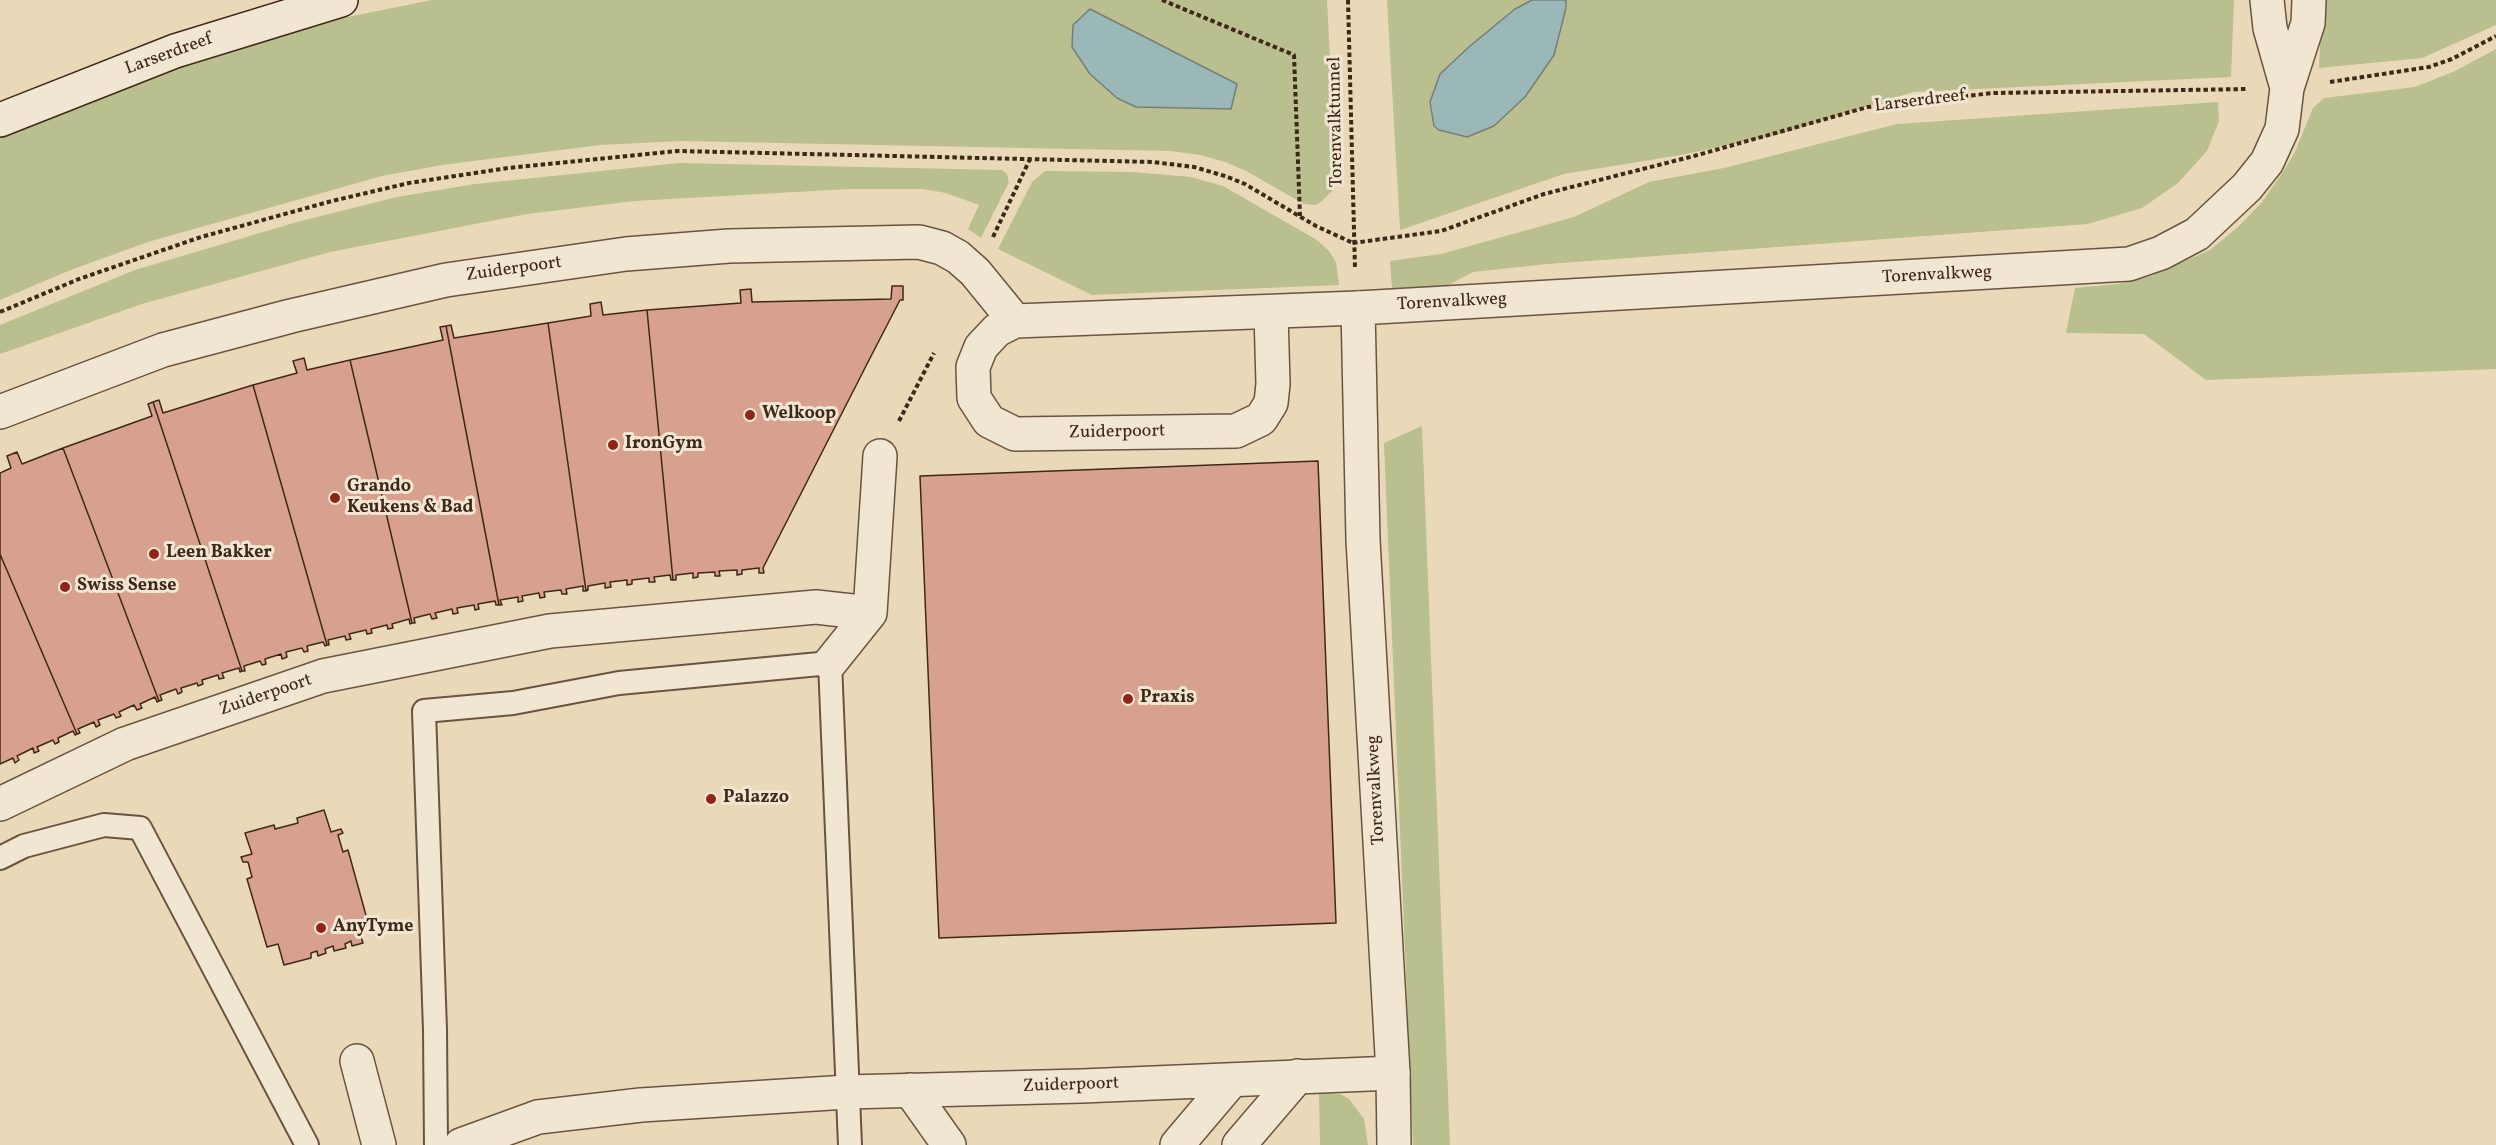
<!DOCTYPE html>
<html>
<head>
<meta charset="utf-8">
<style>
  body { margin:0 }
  canvas { display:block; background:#ead9b9 }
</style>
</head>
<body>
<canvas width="2496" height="1145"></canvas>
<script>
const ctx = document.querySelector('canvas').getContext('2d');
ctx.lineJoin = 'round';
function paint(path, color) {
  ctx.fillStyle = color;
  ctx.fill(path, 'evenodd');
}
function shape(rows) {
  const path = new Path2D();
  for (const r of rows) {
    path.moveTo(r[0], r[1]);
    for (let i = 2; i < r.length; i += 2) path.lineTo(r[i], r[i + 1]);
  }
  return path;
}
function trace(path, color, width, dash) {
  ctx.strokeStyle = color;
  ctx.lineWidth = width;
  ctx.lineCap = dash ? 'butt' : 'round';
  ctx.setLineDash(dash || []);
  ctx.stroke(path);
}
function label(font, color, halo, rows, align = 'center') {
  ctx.font = font + ' Vollkorn,serif';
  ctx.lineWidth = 6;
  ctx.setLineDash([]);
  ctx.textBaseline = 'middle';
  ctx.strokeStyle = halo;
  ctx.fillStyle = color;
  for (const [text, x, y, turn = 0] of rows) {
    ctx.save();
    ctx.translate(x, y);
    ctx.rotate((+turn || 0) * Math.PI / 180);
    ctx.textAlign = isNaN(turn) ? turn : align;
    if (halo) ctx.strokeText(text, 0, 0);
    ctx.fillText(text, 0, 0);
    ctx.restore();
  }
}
paint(shape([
  [432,0,1327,0,1336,179,1335,188,1321,202,1316,205,1304,204,1246,171,1225,162,1200,155,1171,151,681,141,600,145,442,165,382,176,148,242,68,271,0,300,0,138,164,73,265,38,323,22],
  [1073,25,1230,109,1136,107,1117,98,1090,74,1072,47],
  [1387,0,1532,0,1515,9,1470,46,1554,55,1566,0,2234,0,2231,77,1913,92,1780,134,1681,155,1564,174,1400,230],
  [2322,0,2496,0,2496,25,2422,58,2319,68],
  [2496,49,2496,369,2206,380,2144,334,2066,333,2075,288,2118,284,2151,276,2210,250,2239,226,2262,202,2283,172,2295,152,2313,108,2324,98,2415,87,2455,71],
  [2218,102,2219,121,2207,151,2178,183,2142,208,2088,224,1548,264,1473,272,1445,287,1392,289,1390,261,1441,254,1574,217,1649,182,1724,168,1897,124],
  [679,163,1002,170,1007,174,1009,182,981,238,968,229,979,205,946,193,923,189,849,189,635,201,527,214,330,252,142,304,0,354,0,325,135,270,297,222,397,197,475,184],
  [1045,171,1133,172,1191,177,1223,186,1317,240,1329,251,1336,262,1339,285,1092,295,998,249,1032,182],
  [1422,426,1450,1145,1413,1145,1384,443],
  [1319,1093,1340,1094,1349,1099,1364,1119,1368,1145,1320,1145]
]), '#b9bf8e');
const water = shape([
  [1532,0,1566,0,1566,8,1554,55,1525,97,1494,126,1467,137,1439,130,1434,126,1430,102,1440,74,1470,46,1515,9,1532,0],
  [1090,9,1237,84,1231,109,1136,107,1117,98,1090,74,1072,47,1073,25,1090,9]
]);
paint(water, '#9bb8b8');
trace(water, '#777e78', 1.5);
const building = shape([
  [892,286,903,286,903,300,900,300,867,364,763,568,764,573,759,573,759,568,742,570,742,574,737,575,737,570,719,571,720,576,715,576,715,572,698,573,698,577,693,578,693,573,676,575,676,580,673,580,647,310,741,303,740,290,751,289,752,302,891,299,892,286],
  [601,302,603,315,647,310,673,580,671,580,670,575,654,577,655,582,649,582,649,578,632,580,632,584,627,585,627,580,610,582,611,587,605,588,605,583,588,586,588,590,586,591,548,323,591,316,590,304,601,302],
  [548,323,586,591,583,591,583,586,566,589,567,594,562,594,561,590,544,592,545,597,540,598,539,593,522,596,523,601,518,602,518,597,500,600,502,605,499,605,446,326,451,325,454,338,548,323],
  [446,326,499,605,496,605,495,601,478,604,479,609,475,610,474,605,457,608,458,613,453,614,452,609,435,613,437,618,432,619,430,614,414,618,415,623,412,623,350,360,443,340,440,327,446,326],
  [304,358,307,370,350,360,412,623,410,624,409,619,392,624,393,628,388,629,387,625,371,629,372,633,367,634,366,630,349,634,351,639,346,640,345,636,328,640,329,645,327,645,253,385,297,373,293,361,304,358],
  [253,385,327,645,325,646,323,642,307,646,308,651,304,652,302,648,286,652,287,657,282,659,281,654,265,659,266,664,262,665,260,661,244,666,245,671,242,671,153,402,159,400,163,413,253,385],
  [153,402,242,671,240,672,239,668,222,673,224,678,219,679,218,675,202,680,203,684,198,686,197,683,181,688,182,692,178,694,176,689,160,695,162,700,159,701,63,448,152,416,148,404,153,402],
  [63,448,159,701,157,702,155,697,140,704,142,708,137,710,134,705,119,712,121,716,116,718,114,714,98,720,100,725,96,727,94,722,78,729,80,733,77,734,0,554,0,473,11,468,7,456,17,452,22,464,63,448],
  [1318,461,1336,923,939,938,920,476,1318,461],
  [0,554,77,734,75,735,73,731,58,738,59,742,55,744,53,740,37,747,39,751,34,753,33,748,17,756,19,760,15,763,13,758,0,764,0,554],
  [324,810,331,832,341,829,343,833,338,835,343,852,348,850,367,919,356,922,363,943,352,946,351,941,345,944,346,948,334,951,333,946,325,949,326,953,318,956,317,951,311,953,311,958,284,965,278,944,267,947,247,879,252,877,248,862,243,862,241,857,252,854,245,833,274,825,275,829,298,823,297,818,324,810]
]);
paint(building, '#d7a08f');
trace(building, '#402818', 1.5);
const service = shape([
  [0,858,24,846,104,825,140,828,307,1145],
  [436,1145,435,1030,424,711,513,703,619,683,830,663,850,1145]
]);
const pedestrian = shape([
  [830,663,870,613,880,456],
  [0,804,125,744,323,676,550,631,816,607,870,613],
  [357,1061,379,1145],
  [910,1090,949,1145],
  [1239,1145,1298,1076]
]);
const minor = shape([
  [1271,313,1273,384,1271,403,1261,419,1236,431,1015,434,989,421,974,398,973,367,981,347,997,330,1015,321,1358,308],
  [0,412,163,350,291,316,446,280,626,254,729,246,919,242,942,248,958,257,975,272,1015,321],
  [461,1145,538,1117,641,1105,847,1092,1082,1086,1393,1073],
  [1177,1145,1232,1080]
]);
const tertiary = shape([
  [2267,0,2270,28,2287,88],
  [1394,1145,1393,1073,1363,540,1358,308,2129,264,2161,253,2197,234,2247,187,2267,162,2282,129,2287,88,2308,23,2309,0]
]);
const secondary = shape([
  [0,120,175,51,341,0]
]);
trace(service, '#6a5440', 26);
trace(pedestrian, '#6a5440', 36);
trace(minor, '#6a5440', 36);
trace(tertiary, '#6a5440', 36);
trace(secondary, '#402818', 36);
trace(shape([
  [1162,0,1294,55,1300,216],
  [1348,0,1355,269],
  [2330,82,2429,67,2452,59,2496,36],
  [993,237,1030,159],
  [1353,243,1441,231,1544,194,1694,156,1868,107,1993,93,2248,89],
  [0,312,79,279,201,237,332,201,409,183,508,168,678,151,1153,162,1194,167,1225,176,1245,184,1316,226,1353,243],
  [899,421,934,353]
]), '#402818', 4, [4.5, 3]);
trace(service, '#f1e6d2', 22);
trace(pedestrian, '#f1e6d2', 33);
trace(minor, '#f1e6d2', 33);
trace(tertiary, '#f1e6d2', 33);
trace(secondary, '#f1e6d2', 33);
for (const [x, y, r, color] of [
  [750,415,6,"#8f2418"],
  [613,445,6,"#8f2418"],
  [335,498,6,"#8f2418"],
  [154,554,6,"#8f2418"],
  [65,587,6,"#8f2418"],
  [1128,699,6,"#8f2418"],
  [711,799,6,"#8f2418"],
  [321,928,6,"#8f2418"]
]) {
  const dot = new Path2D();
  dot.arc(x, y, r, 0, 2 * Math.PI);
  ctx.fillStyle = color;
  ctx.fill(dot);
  trace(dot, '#f1e6d2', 2);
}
label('18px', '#402818', '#f1e6d2', [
  ["Larserdreef",169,55,-20],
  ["Larserdreef",1920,102,-7],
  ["Torenvalktunnel",1337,122,-91],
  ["Zuiderpoort",514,270,-8],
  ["Torenvalkweg",1937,276,-3],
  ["Torenvalkweg",1452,303,-3],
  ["Zuiderpoort",1117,433,-1],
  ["Zuiderpoort",266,696,-19],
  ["Torenvalkweg",1377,790,-93],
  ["Zuiderpoort",1071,1086,-2]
]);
label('bold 18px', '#402818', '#f1e6d2', [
  ["Welkoop",762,415],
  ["IronGym",625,445],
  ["Grando",347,488],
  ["Keukens & Bad",347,509],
  ["Leen Bakker",166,554],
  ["Swiss Sense",77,587],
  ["Praxis",1140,699],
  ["Palazzo",723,799],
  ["AnyTyme",333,928]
], 'left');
</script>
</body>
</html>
